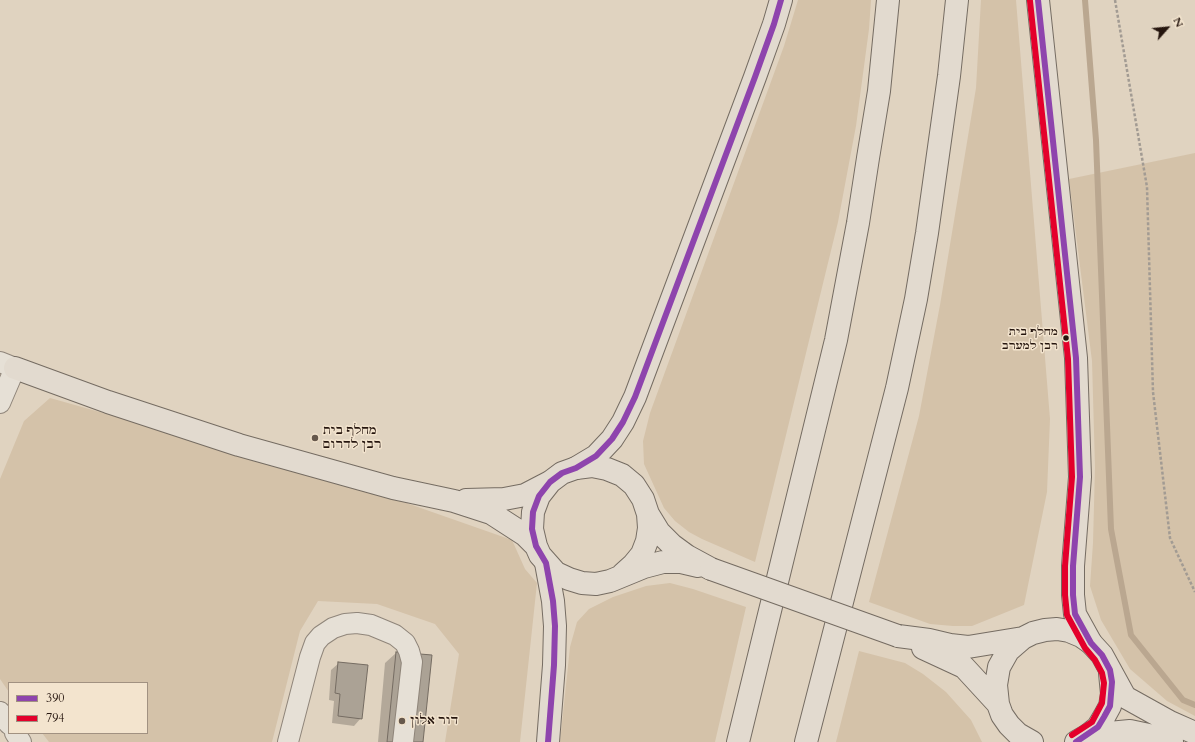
<!DOCTYPE html>
<html>
<head>
<meta charset="utf-8">
<style>
  body { margin:0 }
  #map { position:relative; width:1195px; height:742px; overflow:hidden; background:#e0d3c0; font-family:Cardo,serif }
  canvas { display:block }
  .legend { position:absolute; left:8px; top:682px; width:140px; height:52px; box-sizing:border-box; background:#f3e4ce; border:1px solid #a19181; margin:0; padding:5px 7px; list-style:none; font-size:12px; color:#25150e }
  .legend li { display:flex; align-items:center; gap:8px; height:20px }
  .legend b { width:20px; border:1px solid #a19181 }
  .north { position:absolute; left:1147px; top:8px; width:40px; height:40px; -webkit-text-stroke:3px #f3e4ce; paint-order:stroke; rotate:63deg; font-size:11px; font-weight:700; line-height:16px; text-align:center; color:#25150e }
  .north::after { content:''; display:block; margin:auto; width:14px; height:18px; background:#25150e; clip-path:polygon(50% 0,100% 100%,50% 72%,0 100%) }
</style>
</head>
<body>
<div id="map">
<canvas width="1195" height="742"></canvas>
<ul class="legend">
<li><b style="height:5px;background:#8e44ad"></b>390</li>
<li><b style="height:5px;background:#e4002b"></b>794</li>
</ul>
<div class="north">N</div>
</div>
<script>
const ctx = document.querySelector('canvas').getContext('2d');
ctx.lineJoin = 'round';
function paint(path, color) {
  ctx.fillStyle = color;
  ctx.fill(path, 'evenodd');
}
function shape(rows) {
  const path = new Path2D();
  for (const r of rows) {
    path.moveTo(r[0], r[1]);
    for (let i = 2; i < r.length; i += 2) path.lineTo(r[i], r[i + 1]);
  }
  return path;
}
function trace(path, color, width, dash) {
  ctx.strokeStyle = color;
  ctx.lineWidth = width;
  ctx.lineCap = dash ? 'butt' : 'round';
  ctx.setLineDash(dash || []);
  ctx.stroke(path);
}
function label(font, color, halo, rows, align = 'center') {
  ctx.font = font + ' Cardo,"Frank Ruhl Libre",serif';
  ctx.lineWidth = 3;
  ctx.setLineDash([]);
  ctx.textBaseline = 'middle';
  ctx.strokeStyle = halo;
  ctx.fillStyle = color;
  for (const [text, x, y, turn = 0] of rows) {
    ctx.save();
    ctx.translate(x, y);
    ctx.rotate((+turn || 0) * Math.PI / 180);
    ctx.textAlign = isNaN(turn) ? turn : align;
    if (halo) ctx.strokeText(text, 0, 0);
    ctx.fillText(text, 0, 0);
    ctx.restore();
  }
}
paint(shape([
  [798,0,871,0,869,29,856,126,838,222,755,562,702,539,689,532,675,521,664,508,644,464,643,441,650,413,784,46],
  [981,0,1016,0,1050,419,1047,492,1024,605,972,626,953,626,930,624,869,602,919,416,940,305,976,88],
  [1195,153,1195,716,1167,701,1130,669,1101,620,1090,586,1093,543,1095,467,1092,361,1069,179],
  [50,398,338,479,512,540,525,569,537,583,520,742,445,742,459,654,435,624,377,604,318,601,300,631,272,742,49,742,42,733,147,733,147,683,9,683,9,692,0,679,0,479,24,421],
  [670,583,693,589,746,607,715,742,560,742,570,647,577,622,589,609,613,597,646,586],
  [859,651,905,663,923,674,946,692,971,720,982,742,836,742]
]), '#d4c2a9');
paint(shape([
  [396,653,422,742,378,742,385,663],
  [339,663,361,718,354,726,332,723,334,701,329,700,331,670]
]), '#0003');
trace(shape([
  [1085,0,1096,140,1111,529,1131,635,1183,700,1195,705]
]), '#baa790', 6);
const building = shape([
  [396,652,432,655,423,742,387,742,396,652],
  [338,662,368,665,362,719,338,716,340,694,335,693,338,662]
]);
paint(building, '#aba295');
trace(building, '#756c62', 1);
const minor = shape([
  [0,362,15,368,0,403],
  [0,712,9,724],
  [15,733,21,742],
  [288,742,310,657,315,643,321,636,333,628,345,624,357,623,371,625,395,635,405,643,409,651,412,662,403,742]
]);
const major = shape([
  [15,368,108,402,239,445,393,488,454,501,491,513,525,535,536,546],
  [550,482,539,496,533,512,532,529,536,546,540,555,556,573,569,579,582,583,596,584,610,581,644,567,663,562,681,562,698,566],
  [466,500,504,499,525,495,550,482,562,473,576,468,592,466,607,469,622,475,634,485,643,499,648,514,659,532,672,545,687,556,711,569],
  [623,574,633,565,642,554,647,541,649,528,648,514],
  [898,636,929,640,950,645,968,647,1023,638],
  [923,648,964,667,998,704],
  [1088,735,1130,731,1158,737,1172,742],
  [1032,742,1018,734,1009,725,1002,715,998,704,996,685,999,667,1008,651,1023,638,1033,633,1045,630,1057,629,1069,631,1081,636,1091,643,1102,655,1125,697,1170,722,1195,733],
  [1076,742,1088,735,1098,727,1104,717,1110,706,1112,694,1110,673]
]);
const highway = shape([
  [1038,0,1076,358,1080,477,1073,566,1073,595,1075,614,1091,643],
  [576,468,596,456,612,439,623,422,635,397,755,77,774,24,781,0],
  [546,563,553,601,555,626,554,665,548,742],
  [738,742,836,340,858,223,868,158,879,91,888,0],
  [806,742,897,388,916,299,927,233,949,76,957,0]
]);
trace(minor, '#8f857a', 22);
trace(major, '#756c62', 24);
trace(highway, '#756c62', 24);
trace(shape([
  [1115,0,1147,187,1153,392,1170,538,1195,592]
]), '#a29b93', 2.5, [3, 2]);
trace(minor, '#e6e0d6', 20);
trace(major, '#e2dacf', 22);
trace(highway, '#e2dacf', 22);
const majorBridge = shape([
  [711,569,898,636]
]);
trace(majorBridge, '#756c62', 24, []);
trace(majorBridge, '#e2dacf', 22);
trace(shape([
  [1038,0,1076,358,1080,477,1073,566,1073,595,1075,614,1091,643,1102,655,1110,670,1112,682,1110,706,1104,717,1098,727,1076,742],
  [548,742,554,665,555,626,553,601,546,563,536,546,532,529,533,512,539,496,550,482,562,473,576,468,596,456,612,439,623,422,635,397,755,77,774,24,781,0]
]), '#8e44ad', 6);
trace(shape([
  [1030,1,1068,359,1072,477,1065,566,1065,595,1067,615,1085,648,1095,660,1102,673,1104,683,1102,703,1092,722,1072,735]
]), '#e4002b', 6);
for (const [x, y, r, color] of [
  [1066,338,3.5,"#25150e"],
  [315,438,4,"#66584c"],
  [402,721,4,"#66584c"]
]) {
  const dot = new Path2D();
  dot.arc(x, y, r, 0, 2 * Math.PI);
  ctx.fillStyle = color;
  ctx.fill(dot);
  trace(dot, '#f3e4ce', 1.5);
}
label('11px', '#25150e', '#f3e4ce', [
  ["מחלף בית",1058,332],
  ["רבן למערב",1058,346]
], 'right');
label('12px', '#25150e', '#f3e4ce', [
  ["מחלף בית",323,431],
  ["רבן לדרום",323,445],
  ["דור אלון",410,721]
], 'left');
</script>
</body>
</html>
